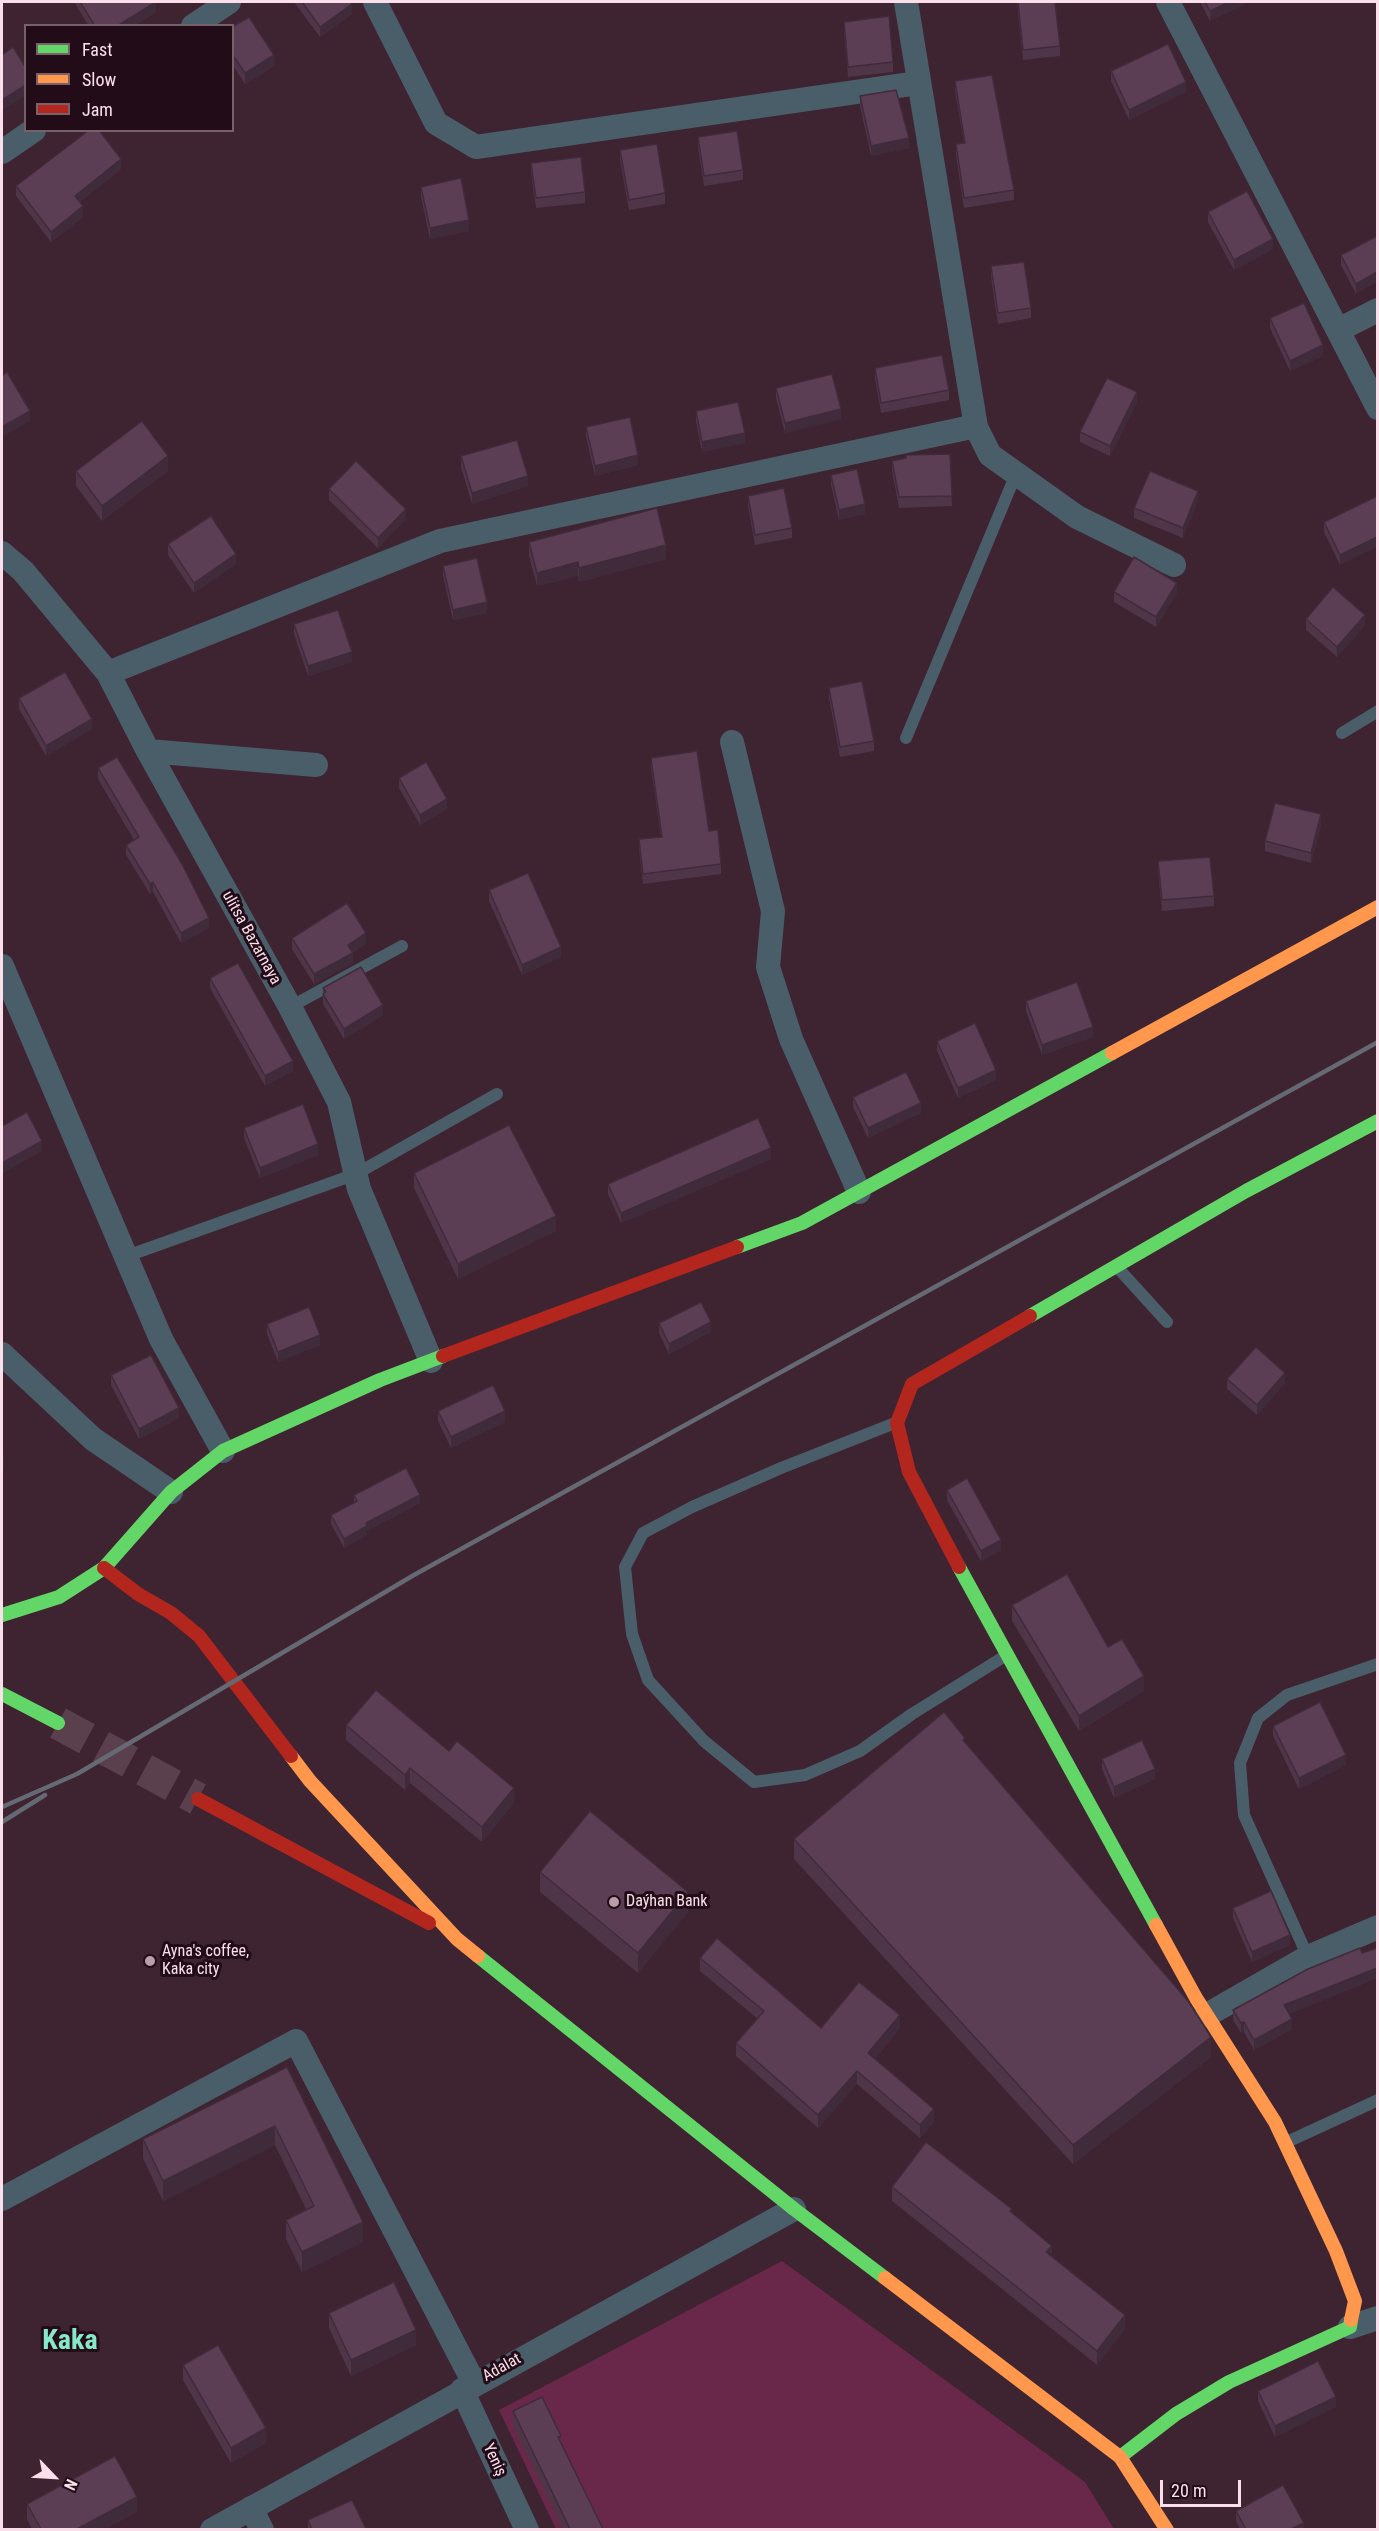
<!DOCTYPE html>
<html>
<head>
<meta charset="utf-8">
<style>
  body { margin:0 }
  #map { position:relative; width:1379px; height:2531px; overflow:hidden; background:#3e2331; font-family:"Roboto Condensed",sans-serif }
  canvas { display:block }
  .frame { position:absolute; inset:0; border:3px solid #fbe0eb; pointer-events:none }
  .legend { position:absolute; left:24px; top:24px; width:210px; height:108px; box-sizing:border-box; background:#220c17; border:2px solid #79616c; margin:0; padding:8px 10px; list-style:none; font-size:18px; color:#fbe0eb }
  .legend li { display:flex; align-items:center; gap:12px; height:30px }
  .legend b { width:30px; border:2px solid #79616c }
  .north { position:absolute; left:24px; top:2447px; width:60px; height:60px; -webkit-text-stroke:4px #220c17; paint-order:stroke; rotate:115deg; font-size:16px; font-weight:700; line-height:24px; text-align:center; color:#fbe0eb }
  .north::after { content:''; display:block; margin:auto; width:21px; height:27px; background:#fbe0eb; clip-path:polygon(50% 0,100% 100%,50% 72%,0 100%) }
  .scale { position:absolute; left:1160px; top:2480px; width:81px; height:27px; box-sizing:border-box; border:3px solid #fbe0eb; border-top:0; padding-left:8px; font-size:18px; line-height:21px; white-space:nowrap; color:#fbe0eb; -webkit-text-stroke:4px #220c17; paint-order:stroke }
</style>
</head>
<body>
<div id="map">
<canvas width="1379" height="2531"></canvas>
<div class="frame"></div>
<ul class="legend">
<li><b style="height:8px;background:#63d668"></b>Fast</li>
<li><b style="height:8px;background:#ff974d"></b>Slow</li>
<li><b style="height:8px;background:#b3261e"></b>Jam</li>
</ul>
<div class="north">N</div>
<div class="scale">20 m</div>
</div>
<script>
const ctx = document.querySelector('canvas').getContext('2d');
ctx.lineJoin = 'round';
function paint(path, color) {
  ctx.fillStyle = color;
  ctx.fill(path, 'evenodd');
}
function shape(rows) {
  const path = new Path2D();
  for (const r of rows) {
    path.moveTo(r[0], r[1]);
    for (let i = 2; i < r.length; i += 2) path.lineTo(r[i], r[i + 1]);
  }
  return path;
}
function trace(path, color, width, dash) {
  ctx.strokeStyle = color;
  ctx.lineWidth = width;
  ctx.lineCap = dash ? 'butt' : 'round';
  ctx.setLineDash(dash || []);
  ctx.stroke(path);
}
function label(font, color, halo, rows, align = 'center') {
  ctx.font = font + ' "Roboto Condensed",sans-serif';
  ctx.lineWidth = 6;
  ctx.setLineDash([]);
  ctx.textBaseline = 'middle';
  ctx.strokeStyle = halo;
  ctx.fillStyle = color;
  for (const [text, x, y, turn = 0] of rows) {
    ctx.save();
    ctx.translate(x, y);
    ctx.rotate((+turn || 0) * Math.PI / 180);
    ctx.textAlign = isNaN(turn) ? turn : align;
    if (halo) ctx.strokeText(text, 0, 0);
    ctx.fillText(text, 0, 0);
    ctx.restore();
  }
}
paint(shape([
  [782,2261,1085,2482,1114,2529,556,2529,499,2410]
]), '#692749');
trace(shape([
  [58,1723,198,1799]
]), '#5a3f4d', 33, [33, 16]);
trace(shape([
  [1342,733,1378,711],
  [906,738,1016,474],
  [290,1007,402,946],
  [127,1256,356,1174,497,1094],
  [1117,1267,1167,1322],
  [895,1423,781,1468,692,1507,643,1533,625,1567,632,1634,648,1680,704,1741,754,1782,805,1775,860,1751,912,1714,1005,1656],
  [1308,1957,1244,1815,1240,1763,1258,1718,1287,1695,1378,1664],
  [1287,2142,1378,2100]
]), '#4a5e6a', 12);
trace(shape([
  [375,2,436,123,476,147,918,83],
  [906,2,976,427,990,455,1077,517,1174,565],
  [1168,2,1378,408],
  [193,26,229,2],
  [2,152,34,130],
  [1338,330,1378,310],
  [2,553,23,571,108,673,148,751,290,1007,339,1102,359,1189,431,1361],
  [108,673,440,541,976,426],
  [732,742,773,911,768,967,791,1039,859,1192],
  [148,751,316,765],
  [2,966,161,1339,223,1451],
  [2,1354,93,1439,171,1492],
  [1207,2015,1308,1957,1378,1927],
  [2,2199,296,2041,474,2383],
  [1350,2327,1378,2318],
  [462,2390,527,2530],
  [251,2508,262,2530],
  [212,2530,794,2209]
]), '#4a5e6a', 24);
trace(shape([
  [737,1247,802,1223,1112,1053],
  [1030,1316,1246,1191,1378,1121],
  [959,1567,1156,1925],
  [2,1615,59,1597,104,1568,171,1492,223,1451,380,1380,443,1356],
  [2,1694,58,1723],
  [478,1956,794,2209,885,2278],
  [1120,2457,1176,2414,1229,2382,1350,2327,1351,2320]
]), '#63d668', 14);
trace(shape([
  [1112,1053,1378,907],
  [291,1756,310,1781,457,1939,478,1956],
  [1156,1925,1196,1998,1275,2122,1336,2251,1355,2301,1351,2320],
  [885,2278,1120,2457,1167,2530]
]), '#ff974d', 14);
trace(shape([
  [443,1356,737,1247],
  [959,1567,909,1472,897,1423,912,1384,1030,1316],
  [104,1568,138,1594,171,1613,199,1636,291,1756],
  [198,1799,429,1923]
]), '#b3261e', 14);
trace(shape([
  [2,1807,77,1774,414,1575,1378,1042],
  [2,1822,45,1795]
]), '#646973', 4.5);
paint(shape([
  [74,2,156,2,156,12,134,26,89,26],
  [294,2,350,2,352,14,320,37],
  [1017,2,1055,2,1060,46,1060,56,1023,60],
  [1200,2,1249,2,1210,21],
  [844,22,893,62,893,72,848,77,844,32],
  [232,27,274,66,245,84,232,64],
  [1111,71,1186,92,1129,120,1111,81],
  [955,81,1014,190,1014,200,964,208,956,155,956,144,964,143,955,91],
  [860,96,909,148,871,156,860,106],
  [698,137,743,170,743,180,704,186,698,147],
  [620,150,665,193,665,204,629,210,620,160],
  [531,163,585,192,585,203,536,208,531,173],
  [121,169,80,202,83,217,51,242,16,196,16,186],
  [421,187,469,231,430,239,421,197],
  [1208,212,1273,249,1234,270,1208,222],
  [1377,236,1356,294,1341,265,1341,255],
  [991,266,1031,308,1031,318,998,324,991,277],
  [1270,318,1323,356,1290,371,1270,328],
  [875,368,949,390,949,400,881,413,875,378],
  [776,388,841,419,785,433,776,398],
  [1137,402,1110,456,1080,442,1080,432],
  [696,411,745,443,702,452,696,421],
  [586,427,638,465,595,476,586,437],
  [950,454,952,506,899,508,892,471,892,461],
  [461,456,528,486,472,504,461,467],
  [76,471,168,471,102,521,76,486],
  [831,475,865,514,839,520,831,485],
  [329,489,406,519,378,548,329,500],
  [748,496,792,528,792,538,755,545,748,506],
  [1377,496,1340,565,1324,532,1324,522],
  [1198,501,1183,538,1134,518,1134,508],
  [529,542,666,559,579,582,578,576,537,586,529,556],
  [168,544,236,564,194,593,168,555],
  [443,566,487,613,453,620,443,576],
  [1114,592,1177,593,1156,627,1114,602],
  [1306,619,1365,625,1337,657,1306,630],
  [294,624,352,662,308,676,294,634],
  [829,688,874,741,874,751,840,757,829,698],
  [19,698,92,729,46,756,19,709],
  [651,758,721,864,721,874,643,884,639,850,639,839,661,837,651,768],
  [98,768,209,928,181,943,153,892,150,894,126,855,126,845,134,840,98,779],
  [399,778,447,809,420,825,399,788],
  [1321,825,1311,863,1265,851,1265,841],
  [1158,861,1214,896,1214,906,1162,911,1158,872],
  [489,890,561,957,522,975,489,901],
  [292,938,366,944,352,953,353,963,314,984,292,949],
  [210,978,293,1071,265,1086,210,988],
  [323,988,383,1015,344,1039,323,1004],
  [1026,1001,1093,1037,1042,1055,1026,1011],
  [937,1041,996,1080,958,1098,937,1051],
  [853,1097,921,1113,868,1138,853,1107],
  [244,1128,318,1155,260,1178,244,1138],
  [771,1159,621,1223,608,1194,608,1184],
  [414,1173,556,1231,458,1279,414,1188],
  [659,1323,711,1332,669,1354,659,1333],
  [267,1324,320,1345,278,1362,267,1334],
  [111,1375,179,1418,139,1439,111,1385],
  [1227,1379,1285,1383,1257,1415,1227,1389],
  [438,1411,505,1422,451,1448,438,1421],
  [947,1490,1001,1550,981,1561,947,1500],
  [354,1495,420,1503,367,1531,367,1535,344,1548,331,1524,331,1515,354,1503],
  [1012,1605,1108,1647,1144,1691,1079,1731,1012,1621],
  [346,1725,449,1751,514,1803,482,1842,410,1783,405,1790,346,1740],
  [1273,1726,1346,1765,1299,1789,1273,1736],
  [965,1742,1211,2057,1073,2164,794,1859,794,1839],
  [1102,1759,1155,1779,1114,1798,1102,1769],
  [540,1872,688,1912,638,1973,540,1892],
  [1233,1908,1290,1945,1252,1962,1233,1918],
  [1362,1953,1377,1978,1289,2014,1292,2029,1254,2050,1244,2032,1241,2033,1233,2020,1233,2010],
  [700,1958,821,2028,900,2028,875,2059,934,2122,920,2138,857,2084,818,2128,736,2056,736,2043,758,2019,700,1971],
  [287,2067,363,2242,302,2272,286,2239,286,2220,306,2209,275,2145,163,2201,143,2158,143,2139],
  [892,2187,1012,2212,1052,2256,1125,2329,1097,2365,892,2201],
  [329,2313,416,2345,351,2376,329,2328],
  [183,2365,266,2443,231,2463,183,2380],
  [1258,2391,1336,2407,1275,2437,1258,2401],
  [513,2411,561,2442,603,2529,563,2529,513,2426],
  [27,2504,137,2512,105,2529,32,2529,27,2519],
  [1236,2511,1304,2529,1240,2529,1236,2521],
  [308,2520,366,2529,308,2529]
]), '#4f3548');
paint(shape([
  [156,2,156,12,134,26,117,26],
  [1229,2,1249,2,1210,21,1210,11],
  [352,4,352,14,320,37,320,27],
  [274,55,274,66,245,84,245,73],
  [1186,82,1186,92,1129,120,1129,110],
  [26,85,26,96,2,110,2,100],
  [909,138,909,148,871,156,871,146],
  [121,159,121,169,75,206,75,196],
  [83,206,83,217,51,242,51,232],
  [469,220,469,231,430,239,430,228],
  [1273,239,1273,249,1234,270,1234,260],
  [1377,272,1377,282,1356,294,1356,284],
  [1323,345,1323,356,1290,371,1290,361],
  [1137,392,1137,402,1110,456,1110,446],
  [841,409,841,419,785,433,785,423],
  [30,411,30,421,2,437,2,427],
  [745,433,745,443,702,452,702,442],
  [638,455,638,465,595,476,595,466],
  [168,456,168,471,102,521,102,506],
  [528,476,528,486,472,504,472,493],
  [1198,491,1198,501,1183,538,1183,528],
  [865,504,865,514,839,520,839,510],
  [406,509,406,519,378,548,378,538],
  [1377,537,1377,547,1340,565,1340,555],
  [666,545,666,559,579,582,579,568],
  [236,554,236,564,194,593,194,583],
  [578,562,578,576,537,586,537,573],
  [1177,583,1177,593,1156,627,1156,617],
  [487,602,487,613,453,620,453,610],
  [1365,615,1365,625,1337,657,1337,647],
  [352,652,352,662,308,676,308,666],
  [92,719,92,729,46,756,46,746],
  [447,799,447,809,420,825,420,815],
  [1321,814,1321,825,1311,863,1311,853],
  [153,882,153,892,150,894,150,884],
  [209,918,209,928,181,943,181,933],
  [366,933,366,944,348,955,348,945],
  [561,947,561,957,522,975,522,965],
  [353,953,353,963,314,984,314,974],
  [383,1005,383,1015,344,1039,344,1029],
  [1093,1027,1093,1037,1042,1055,1042,1045],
  [293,1061,293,1071,265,1086,265,1076],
  [996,1070,996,1080,958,1098,958,1088],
  [921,1103,921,1113,868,1138,868,1128],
  [42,1141,42,1151,2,1174,2,1163],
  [318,1144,318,1155,260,1178,260,1168],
  [771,1148,771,1159,621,1223,621,1213],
  [556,1216,556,1231,458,1279,458,1264],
  [711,1322,711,1332,669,1354,669,1344],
  [320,1335,320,1345,278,1362,278,1352],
  [1285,1373,1285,1383,1257,1415,1257,1405],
  [179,1408,179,1418,139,1439,139,1429],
  [505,1411,505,1422,451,1448,451,1437],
  [4,1454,4,1469,2,1472,2,1457],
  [420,1495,420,1503,367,1531,367,1535,344,1548,344,1539,366,1523],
  [1001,1540,1001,1550,981,1561,981,1551],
  [1144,1676,1144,1691,1079,1731,1079,1716],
  [1346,1755,1346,1765,1299,1789,1299,1778],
  [410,1768,410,1783,405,1790,405,1775],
  [1155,1769,1155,1779,1114,1798,1114,1787],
  [514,1788,514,1803,482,1842,482,1827],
  [688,1892,688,1912,638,1973,638,1953],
  [1290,1935,1290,1945,1252,1962,1252,1952],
  [1377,1968,1377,1978,1284,2016,1284,2005],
  [900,2015,900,2028,868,2067,868,2053],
  [1292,2019,1292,2029,1254,2050,1254,2040],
  [1244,2022,1244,2032,1241,2033,1241,2023],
  [1211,2037,1211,2057,1073,2164,1073,2145],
  [857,2071,857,2084,818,2128,818,2115],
  [934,2109,934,2122,920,2138,920,2125],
  [275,2126,275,2145,163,2201,163,2181],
  [363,2222,363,2242,302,2272,302,2252],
  [1052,2246,1052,2260,1046,2252],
  [1125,2315,1125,2329,1097,2365,1097,2351],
  [416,2330,416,2345,351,2376,351,2360],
  [1336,2397,1336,2407,1275,2437,1275,2426],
  [266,2428,266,2443,231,2463,231,2448],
  [137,2497,137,2512,105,2529,77,2529],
  [1304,2523,1304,2529,1291,2529]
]), '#402b3b');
const building = shape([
  [80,2,156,2,117,26,95,26,80,2],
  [302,2,350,2,352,4,320,27,302,2],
  [1018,2,1055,2,1060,46,1023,50,1018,2],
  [1205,2,1229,2,1210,11,1205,2],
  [889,16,893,62,848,67,844,22,889,16],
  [249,17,274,55,245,73,232,54,232,27,249,17],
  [1168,44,1186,82,1129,110,1111,71,1168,44],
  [13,47,26,68,26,85,2,100,2,55,13,47],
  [992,75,1014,190,964,198,956,144,965,143,955,81,992,75],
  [896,90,909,138,871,146,860,96,896,90],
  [89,130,99,130,121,159,75,196,83,206,51,232,16,186,89,130],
  [737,131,743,170,704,176,698,137,737,131],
  [657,144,665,193,629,200,620,150,657,144],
  [581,157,585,192,536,198,531,163,581,157],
  [461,178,469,220,430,228,421,187,461,178],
  [1247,191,1273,239,1234,260,1208,212,1247,191],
  [1377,236,1377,272,1356,284,1341,255,1377,236],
  [1024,262,1031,308,998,313,991,266,1024,262],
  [1304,303,1323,345,1290,361,1270,318,1304,303],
  [942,355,949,390,881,403,875,368,942,355],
  [7,372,30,411,2,427,2,376,7,372],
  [832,374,841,409,785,423,776,388,832,374],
  [1107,378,1137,392,1110,446,1080,432,1107,378],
  [738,402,745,433,702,442,696,411,738,402],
  [630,417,638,455,595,466,586,427,630,417],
  [142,421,168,456,102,506,76,471,142,421],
  [517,440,528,476,472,493,461,456,517,440],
  [950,454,952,496,899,497,892,461,906,458,906,455,950,454],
  [356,461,406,509,378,538,329,489,356,461],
  [857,469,865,504,839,510,831,475,857,469],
  [1150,471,1198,491,1183,528,1134,508,1150,471],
  [784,488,792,528,755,535,748,496,784,488],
  [1377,496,1377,537,1340,555,1324,522,1377,496],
  [657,508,666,545,579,568,578,562,537,573,529,542,657,508],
  [211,516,236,554,194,583,168,544,211,516],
  [1134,557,1177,583,1156,617,1114,592,1134,557],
  [477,558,487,602,453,610,443,566,477,558],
  [1333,587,1365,615,1337,647,1306,619,1333,587],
  [338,610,352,652,308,666,294,624,338,610],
  [65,672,92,719,46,746,19,698,65,672],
  [862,681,874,741,840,747,829,688,862,681],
  [697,751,709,831,718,830,721,864,643,874,639,839,662,837,651,758,697,751],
  [117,757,182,864,209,918,181,933,153,882,150,884,126,845,139,837,98,768,117,757],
  [426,762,447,799,420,815,399,778,426,762],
  [1275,803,1321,814,1311,853,1265,841,1275,803],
  [1210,857,1214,896,1162,900,1158,861,1210,857],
  [528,873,561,947,522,965,489,890,528,873],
  [347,903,366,933,348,945,353,953,314,974,292,938,347,903],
  [238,963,293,1061,265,1076,210,978,238,963],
  [361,967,383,1005,344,1029,323,994,326,992,323,988,361,967],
  [1077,982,1093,1027,1042,1045,1026,1001,1077,982],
  [975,1023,996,1070,958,1088,937,1041,975,1023],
  [906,1072,921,1103,868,1128,853,1097,906,1072],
  [303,1104,318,1144,260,1168,244,1128,303,1104],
  [27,1112,42,1141,2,1163,2,1126,27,1112],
  [758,1118,771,1148,621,1213,608,1184,758,1118],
  [509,1125,556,1216,458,1264,414,1173,509,1125],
  [701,1302,711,1322,669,1344,659,1323,701,1302],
  [309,1307,320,1335,278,1352,267,1324,309,1307],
  [1256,1347,1285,1373,1257,1405,1227,1379,1256,1347],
  [151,1355,179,1408,139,1429,111,1375,151,1355],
  [493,1385,505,1411,451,1437,438,1411,493,1385],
  [406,1468,420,1495,366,1523,367,1526,344,1539,331,1515,357,1501,354,1495,406,1468],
  [967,1478,1001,1540,981,1551,947,1490,967,1478],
  [1067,1574,1108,1647,1122,1639,1144,1676,1079,1716,1012,1605,1067,1574],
  [376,1690,449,1751,457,1741,514,1788,482,1827,410,1768,405,1775,346,1725,376,1690],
  [1320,1702,1346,1755,1299,1778,1273,1726,1320,1702],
  [944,1712,965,1738,963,1740,1188,2001,1211,2037,1073,2145,794,1839,944,1712],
  [1142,1740,1155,1769,1114,1787,1102,1759,1142,1740],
  [590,1811,688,1892,638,1953,540,1872,590,1811],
  [1271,1891,1290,1935,1252,1952,1233,1908,1271,1891],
  [717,1938,821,2028,859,1982,900,2015,868,2053,934,2109,920,2125,857,2071,818,2115,736,2043,764,2011,700,1958,717,1938],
  [1360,1948,1362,1953,1377,1948,1377,1968,1284,2005,1292,2019,1254,2040,1244,2022,1241,2023,1233,2010,1308,1969,1360,1948],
  [287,2067,363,2222,302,2252,286,2220,314,2206,275,2126,163,2181,143,2139,287,2067],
  [926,2142,1012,2209,1010,2211,1052,2246,1046,2252,1125,2315,1097,2351,892,2187,926,2142],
  [394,2282,416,2330,351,2360,329,2313,394,2282],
  [218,2345,266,2428,231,2448,183,2365,218,2345],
  [1318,2361,1336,2397,1275,2426,1258,2391,1318,2361],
  [542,2397,561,2436,558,2437,603,2529,570,2529,513,2411,542,2397],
  [115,2456,137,2497,77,2529,41,2529,27,2504,115,2456],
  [1283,2485,1304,2523,1291,2529,1246,2529,1236,2511,1283,2485],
  [352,2500,366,2529,312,2529,308,2520,352,2500]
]);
paint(building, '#5c3e54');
trace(building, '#402b3b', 1.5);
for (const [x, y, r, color] of [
  [614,1902,6,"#b99eaa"],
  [150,1961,6,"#b99eaa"]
]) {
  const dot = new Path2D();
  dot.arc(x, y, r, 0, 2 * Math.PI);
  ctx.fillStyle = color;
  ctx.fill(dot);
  trace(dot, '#220c17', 2);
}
label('16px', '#fbe0eb', '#220c17', [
  ["ulitsa Bazarnaya",251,938,61],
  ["Adalat",502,2368,-29],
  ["Yeniş",494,2460,65]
]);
label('16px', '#fbe0eb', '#220c17', [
  ["Daýhan Bank",626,1902],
  ["Ayna's coffee,",162,1952],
  ["Kaka city",162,1970]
], 'left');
label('bold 28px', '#89e7c9', '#220c17', [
  ["Kaka",70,2342]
]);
</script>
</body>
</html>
